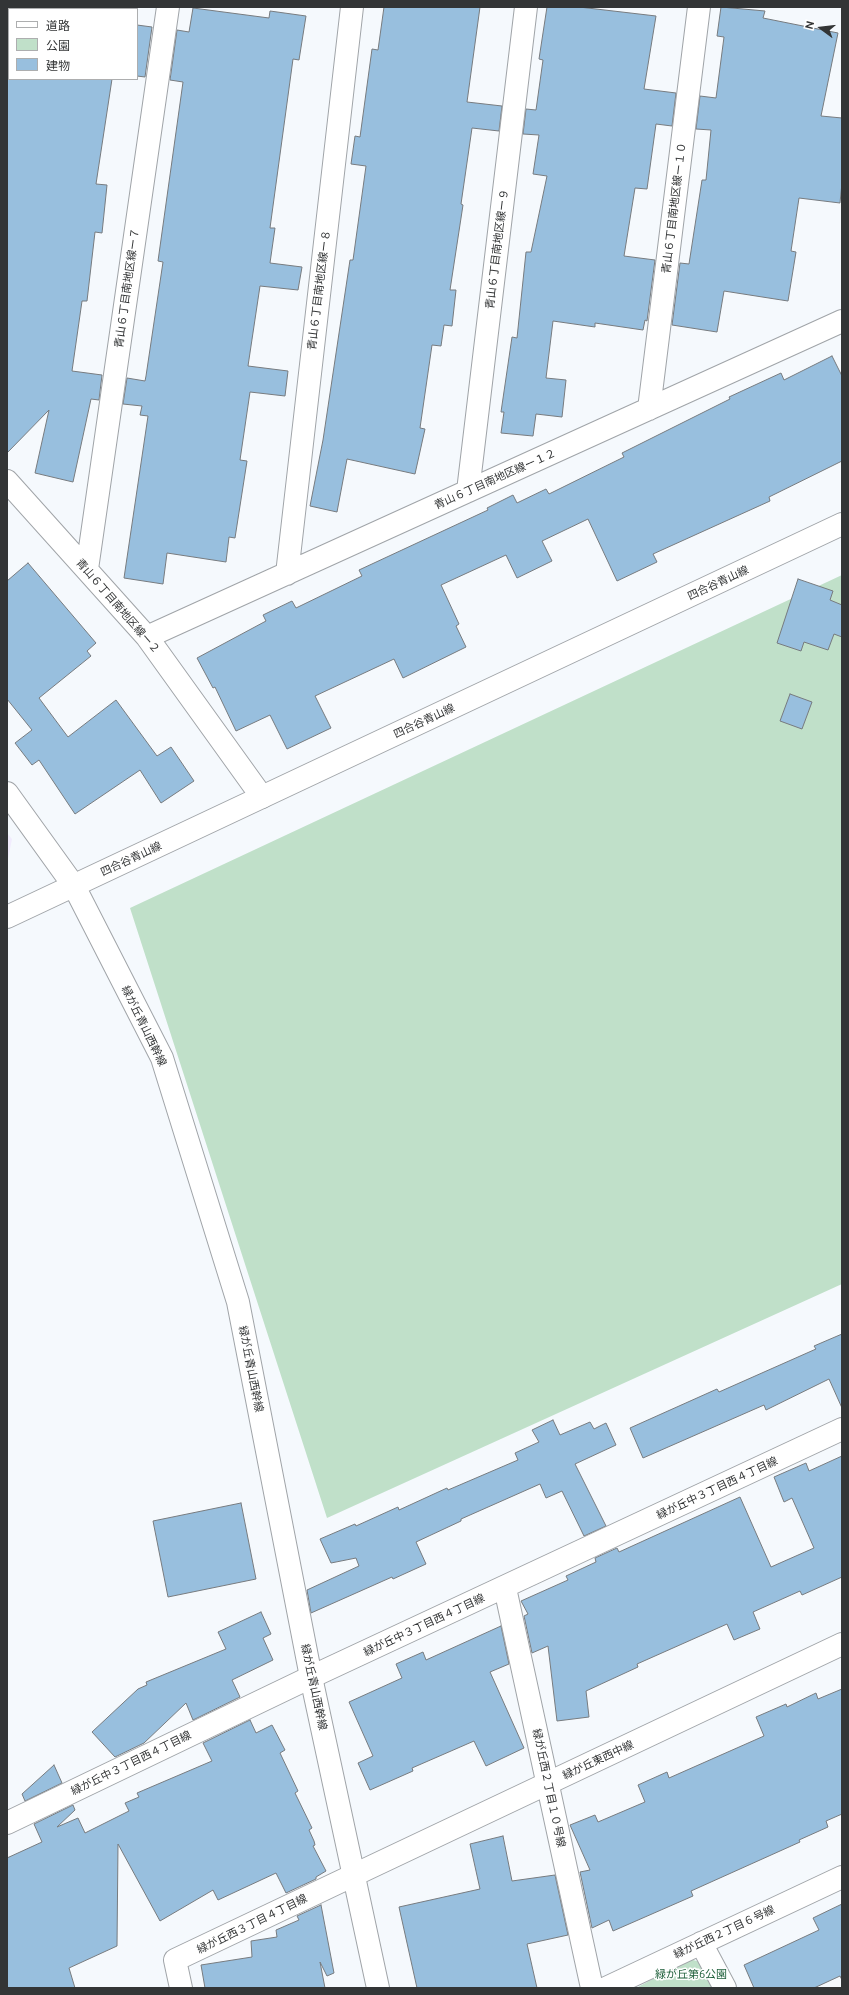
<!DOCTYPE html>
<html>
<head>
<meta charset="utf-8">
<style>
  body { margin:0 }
  #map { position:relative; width:849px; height:1995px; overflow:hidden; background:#f5f9fd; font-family:Ubuntu,"Noto Sans JP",sans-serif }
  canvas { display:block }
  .frame { position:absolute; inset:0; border:8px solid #333536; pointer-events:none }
  .legend { position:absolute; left:8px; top:8px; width:130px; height:72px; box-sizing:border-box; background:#fff; border:1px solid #adaeaf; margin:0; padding:5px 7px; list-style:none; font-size:12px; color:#333536 }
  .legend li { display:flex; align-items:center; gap:8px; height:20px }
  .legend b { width:20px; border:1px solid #adaeaf }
  .north { position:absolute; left:801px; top:8px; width:40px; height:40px; -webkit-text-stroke:3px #fff; paint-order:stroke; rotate:285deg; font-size:11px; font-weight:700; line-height:16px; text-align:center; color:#333536 }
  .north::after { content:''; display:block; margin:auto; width:14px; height:18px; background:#333536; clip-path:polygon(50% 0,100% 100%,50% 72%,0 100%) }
</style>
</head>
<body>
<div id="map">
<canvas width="849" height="1995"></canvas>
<div class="frame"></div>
<ul class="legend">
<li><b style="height:5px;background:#fff"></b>道路</li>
<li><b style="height:11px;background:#c0e0c9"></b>公園</li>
<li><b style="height:11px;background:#98bfde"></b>建物</li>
</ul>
<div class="north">N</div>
</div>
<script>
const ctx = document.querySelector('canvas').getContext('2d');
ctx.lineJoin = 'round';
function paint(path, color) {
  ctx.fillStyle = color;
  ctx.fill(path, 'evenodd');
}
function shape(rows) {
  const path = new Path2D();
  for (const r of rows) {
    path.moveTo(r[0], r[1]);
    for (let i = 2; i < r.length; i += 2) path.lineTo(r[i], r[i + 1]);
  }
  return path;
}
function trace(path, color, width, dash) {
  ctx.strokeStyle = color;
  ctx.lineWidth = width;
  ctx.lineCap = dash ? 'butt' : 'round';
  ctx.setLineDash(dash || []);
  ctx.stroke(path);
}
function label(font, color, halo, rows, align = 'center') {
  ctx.font = font + ' Ubuntu,"Noto Sans JP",sans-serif';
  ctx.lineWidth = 3;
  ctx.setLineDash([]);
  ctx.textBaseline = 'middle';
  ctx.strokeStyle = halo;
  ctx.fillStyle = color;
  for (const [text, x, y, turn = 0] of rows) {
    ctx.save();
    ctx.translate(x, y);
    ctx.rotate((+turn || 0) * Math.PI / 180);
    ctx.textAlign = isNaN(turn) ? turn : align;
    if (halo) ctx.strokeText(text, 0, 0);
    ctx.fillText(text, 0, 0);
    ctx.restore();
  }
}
paint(shape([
  [7,833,12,839,7,864]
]), '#f1ecfd');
paint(shape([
  [842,575,842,1284,327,1518,130,908],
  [690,1959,703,1963,717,1988,636,1988]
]), '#c0e0c9');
const building = shape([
  [384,7,480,7,467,102,502,106,499,131,472,128,461,204,463,205,450,290,456,290,452,326,444,325,441,346,432,345,420,428,425,429,415,474,347,459,337,512,310,506,323,440,350,260,353,260,366,166,351,164,355,136,360,137,372,49,378,50,384,7],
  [547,7,579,7,656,16,644,89,676,93,672,126,656,124,647,189,635,188,624,256,655,260,647,321,645,320,643,330,595,323,595,327,553,321,546,378,566,380,562,417,536,414,533,436,501,433,504,412,501,412,512,337,517,338,526,252,531,252,547,176,533,174,539,135,523,134,526,109,536,110,543,60,539,59,547,7],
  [721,7,765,11,763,18,838,33,821,116,842,118,842,183,840,203,799,198,791,251,796,252,788,301,724,291,717,332,672,325,680,263,689,264,702,180,706,180,711,130,696,129,700,96,716,98,724,37,717,36,721,7],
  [193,8,269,18,270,11,306,16,299,60,293,59,270,228,275,228,270,263,302,267,298,290,260,286,248,366,288,371,285,396,250,392,240,460,247,461,235,538,229,537,226,562,167,553,163,584,124,578,148,416,140,415,142,406,123,404,127,378,145,381,146,376,163,262,158,261,183,82,170,80,177,30,189,32,193,8],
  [137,25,152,27,145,77,137,76,137,25],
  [7,79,112,79,96,184,107,185,102,233,95,232,87,301,82,301,72,371,102,375,99,400,91,399,73,482,35,473,49,410,7,453,7,79],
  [832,356,842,376,842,461,769,497,770,501,653,554,657,562,617,581,588,519,542,541,552,561,517,578,506,555,441,585,459,624,456,626,466,647,403,678,394,659,315,696,331,728,287,749,270,715,236,731,215,687,213,688,197,658,266,621,263,615,292,601,296,608,362,576,359,570,488,510,487,508,513,495,517,503,546,489,549,494,624,457,622,453,730,399,729,397,781,373,784,380,832,356],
  [28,563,96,643,87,651,91,656,39,698,68,737,116,700,157,756,171,747,194,781,161,803,140,770,75,814,39,760,32,765,15,743,32,730,7,699,7,581,28,563],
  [798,579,833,591,830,600,842,605,842,637,834,634,828,650,804,642,801,651,777,643,798,579],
  [790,694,812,702,802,729,780,721,790,694],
  [842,1334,842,1408,829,1379,766,1410,764,1405,643,1458,630,1428,717,1389,719,1392,816,1349,814,1346,842,1334],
  [553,1420,560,1435,590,1422,594,1429,606,1423,616,1445,575,1464,606,1526,584,1536,562,1491,546,1498,540,1484,461,1519,461,1521,416,1542,426,1564,393,1579,392,1577,311,1613,307,1590,359,1566,356,1558,331,1563,320,1539,355,1524,356,1526,398,1507,399,1510,447,1488,448,1490,518,1460,515,1453,539,1442,532,1430,553,1420],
  [842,1456,842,1577,802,1595,800,1591,753,1612,760,1629,734,1640,727,1624,637,1664,638,1667,586,1691,589,1717,557,1721,548,1646,532,1653,524,1616,528,1614,521,1601,568,1580,566,1576,596,1562,595,1558,617,1548,619,1552,740,1497,771,1567,814,1548,792,1498,784,1502,774,1477,806,1463,809,1471,842,1456],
  [241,1503,256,1579,168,1597,153,1521,241,1503],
  [261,1612,271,1634,263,1638,273,1660,232,1680,240,1697,193,1720,186,1703,144,1743,115,1757,92,1732,138,1689,147,1685,146,1682,226,1649,218,1632,261,1612],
  [501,1626,509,1664,490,1672,524,1748,486,1766,474,1741,412,1768,413,1771,370,1790,358,1763,373,1756,349,1702,402,1678,396,1664,423,1652,426,1660,501,1626],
  [842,1689,842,1814,826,1821,828,1827,799,1840,800,1842,691,1891,693,1896,613,1931,609,1920,592,1928,580,1872,590,1870,570,1825,595,1815,598,1822,645,1802,638,1785,667,1772,669,1778,764,1736,756,1717,786,1704,787,1707,816,1693,818,1699,842,1689],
  [250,1720,256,1733,272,1725,285,1750,280,1753,298,1791,295,1793,312,1828,309,1830,314,1841,315,1845,313,1846,326,1871,316,1877,316,1879,286,1893,276,1873,218,1900,213,1890,160,1921,118,1844,117,1946,69,1968,75,1988,7,1988,7,1858,42,1842,34,1824,73,1805,75,1810,57,1827,78,1818,85,1833,129,1811,125,1803,139,1797,137,1793,212,1761,203,1743,250,1720],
  [54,1765,62,1783,25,1801,22,1794,54,1765],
  [503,1836,512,1881,555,1875,568,1935,527,1944,537,1988,417,1988,399,1907,480,1889,470,1844,503,1836],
  [842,1904,842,1980,840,1976,814,1988,754,1988,744,1965,819,1930,813,1918,842,1904],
  [321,1905,334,1973,327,1976,320,1962,325,1988,205,1988,201,1965,252,1957,251,1941,277,1937,276,1930,299,1920,297,1916,321,1905]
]);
paint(building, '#98bfde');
trace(building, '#777b7f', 1);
const street = shape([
  [649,409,699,7],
  [7,481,147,637,262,797],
  [468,491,526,7],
  [87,569,168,7],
  [287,574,352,7],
  [147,637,842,321],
  [505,1588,592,1988],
  [7,1823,311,1677,842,1429],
  [701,1943,725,1988],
  [181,1988,175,1960,354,1875],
  [606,1988,842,1877]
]);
const secondary = shape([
  [7,793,74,886,162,1058,238,1302,311,1677,378,1988],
  [7,917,842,524],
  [354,1875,842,1644]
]);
trace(street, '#a0a4a8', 24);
trace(secondary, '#a0a4a8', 24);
trace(street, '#fff', 22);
trace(secondary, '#fff', 22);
label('11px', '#333536', '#fff', [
  ["青山６丁目南地区線ー１０",674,208,-83],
  ["青山６丁目南地区線ー９",497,249,-83],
  ["青山６丁目南地区線ー７",127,288,-82],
  ["青山６丁目南地区線ー８",319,290,-83],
  ["青山６丁目南地区線ー１２",495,479,-24],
  ["四合谷青山線",718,583,-25],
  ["青山６丁目南地区線ー２",118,606,49],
  ["四合谷青山線",424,721,-25],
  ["四合谷青山線",131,859,-25],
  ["緑が丘青山西幹線",144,1026,64],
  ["緑が丘青山西幹線",251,1369,79],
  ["緑が丘中３丁目西４丁目線",717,1488,-25],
  ["緑が丘中３丁目西４丁目線",424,1625,-25],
  ["緑が丘青山西幹線",314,1687,78],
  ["緑が丘東西中線",598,1760,-25],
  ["緑が丘中３丁目西４丁目線",131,1763,-26],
  ["緑が丘西２丁目１０号線",549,1788,78],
  ["緑が丘西３丁目４丁目線",252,1924,-26],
  ["緑が丘西２丁目６号線",724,1932,-25]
]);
label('11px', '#20613c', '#fff', [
  ["緑が丘第6公園",691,1974]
]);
</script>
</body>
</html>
